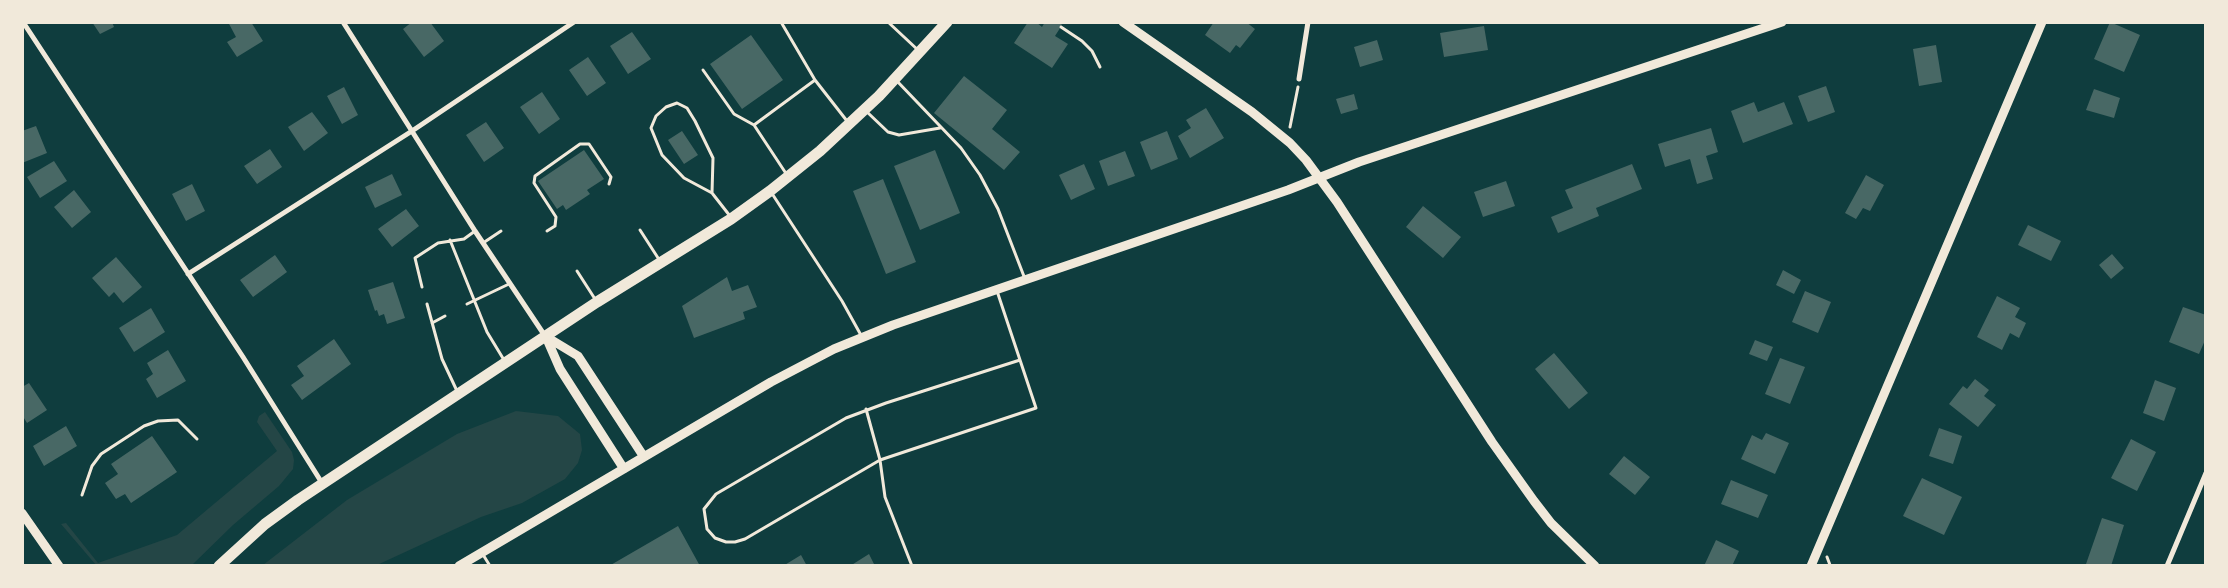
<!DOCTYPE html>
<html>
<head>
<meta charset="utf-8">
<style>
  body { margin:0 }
  #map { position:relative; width:2228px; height:588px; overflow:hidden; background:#0f3d3e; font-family:Helvetica,sans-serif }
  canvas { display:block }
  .frame { position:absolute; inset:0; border:24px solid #f1e9da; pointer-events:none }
</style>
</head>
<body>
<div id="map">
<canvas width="2228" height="588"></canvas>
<div class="frame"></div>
</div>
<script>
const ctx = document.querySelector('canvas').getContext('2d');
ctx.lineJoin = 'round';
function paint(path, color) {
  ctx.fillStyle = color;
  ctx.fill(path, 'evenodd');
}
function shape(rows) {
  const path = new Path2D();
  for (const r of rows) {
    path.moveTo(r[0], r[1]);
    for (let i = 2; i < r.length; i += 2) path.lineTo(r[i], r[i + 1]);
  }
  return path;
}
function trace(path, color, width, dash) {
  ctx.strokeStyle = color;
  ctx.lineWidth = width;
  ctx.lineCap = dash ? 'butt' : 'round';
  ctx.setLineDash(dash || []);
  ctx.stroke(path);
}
paint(shape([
  [516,411,558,416,580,434,582,450,578,463,565,479,522,503,481,517,377,565,263,565,347,500,457,434],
  [265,412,292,452,294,460,293,469,279,486,233,525,192,565,96,565,61,524,66,523,98,563,177,535,277,451,257,422,259,416]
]), '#244646');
paint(shape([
  [92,22,112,22,114,27,100,34],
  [228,22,251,22,263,41,237,57,227,42,236,37],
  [412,22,430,22,444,41,424,57,403,29],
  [1028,22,1036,22,1042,27,1045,22,1059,22,1062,25,1055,36,1068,44,1052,68,1014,43],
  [1214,22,1246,22,1255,29,1240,48,1236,45,1230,53,1205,35],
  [2110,22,2140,35,2124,72,2094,59],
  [1484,26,1488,50,1444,57,1440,33],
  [632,32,651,59,628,74,610,46],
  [751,35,783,80,742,109,710,64],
  [1377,40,1383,60,1360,67,1354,47],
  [1936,45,1942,82,1919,86,1913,49],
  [588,57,606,83,587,96,569,70],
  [964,76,1007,110,992,129,1020,152,1004,170,934,113],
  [1826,86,1835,112,1808,122,1798,96],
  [344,87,358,115,342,124,327,96],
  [2094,89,2120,98,2114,118,2086,110],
  [542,92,560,119,539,134,520,107],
  [1354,94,1358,109,1341,114,1336,99],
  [1754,102,1758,112,1784,102,1793,124,1743,143,1731,111],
  [1206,108,1224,138,1190,158,1178,136,1191,128,1186,120],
  [312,112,328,133,304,151,288,127],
  [486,122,504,148,484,162,466,135],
  [36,126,47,153,22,163,22,131],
  [1711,128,1718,152,1706,156,1713,179,1697,184,1690,159,1665,167,1658,144],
  [682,131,698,155,684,164,668,140],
  [1167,131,1178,159,1151,170,1140,142],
  [270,149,282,167,257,184,244,166],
  [584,150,604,179,587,190,590,194,566,210,563,205,557,209,538,181],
  [935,150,960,213,920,230,894,166],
  [1125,151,1135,176,1108,186,1099,161],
  [54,161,67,181,40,198,27,177],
  [1084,164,1095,189,1071,200,1059,175],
  [1632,164,1642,189,1596,208,1599,216,1558,233,1551,217,1573,208,1565,190],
  [392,174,402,195,375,208,365,187],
  [1866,175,1884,185,1870,211,1863,208,1856,219,1845,213],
  [883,179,916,262,886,274,853,191],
  [1506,181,1515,206,1483,217,1474,192],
  [192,184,205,211,186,221,172,194],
  [74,190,91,212,72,228,54,207],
  [1423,206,1461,237,1443,258,1406,227],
  [406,209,419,226,392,247,378,229],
  [2028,225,2061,241,2051,261,2018,245],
  [2112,254,2124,268,2111,279,2099,265],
  [275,255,287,272,253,297,240,280],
  [116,257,142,287,123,303,114,292,109,297,92,278],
  [1783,270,1801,280,1794,294,1776,285],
  [727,277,732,291,748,285,757,307,743,312,745,319,694,338,682,306],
  [393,282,405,318,387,324,384,314,379,316,377,310,375,311,368,290],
  [1805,291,1831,302,1818,333,1792,322],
  [1997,296,2020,308,2015,317,2026,323,2019,338,2010,333,2002,350,1977,337],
  [2183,307,2206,315,2206,338,2199,354,2169,342],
  [151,308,165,332,134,352,119,328],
  [334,339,351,364,302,400,291,385,304,376,297,366],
  [1755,340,1773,347,1767,361,1749,354],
  [168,350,186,381,157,398,146,379,153,374,147,363],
  [1554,353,1588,393,1569,409,1535,369],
  [1780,358,1805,367,1790,404,1765,394],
  [1975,379,1989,390,1984,396,1996,405,1978,427,1949,404,1963,386,1967,389],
  [2155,380,2176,388,2164,421,2143,413],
  [29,383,47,410,27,423,22,415,22,387],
  [66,426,77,446,44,466,33,446],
  [1939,428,1962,436,1953,464,1929,456],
  [1766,433,1789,443,1775,474,1741,459,1752,435,1762,440],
  [152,436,177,472,131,503,125,494,116,499,105,483,118,474,111,464],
  [2131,439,2156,452,2137,491,2111,478],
  [1624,456,1650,477,1635,495,1609,474],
  [1922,478,1962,497,1944,535,1903,516],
  [1731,480,1768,495,1758,518,1721,504],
  [2102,518,2124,525,2111,566,2090,566,2086,564],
  [678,526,700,566,609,566],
  [1716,540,1739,551,1732,566,1704,566],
  [869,554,875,566,850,566],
  [801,555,807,566,783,566]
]), '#486865');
trace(shape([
  [1290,127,1298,87],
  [1827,557,1830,565]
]), '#f1e9da', 3);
trace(shape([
  [781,22,815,80,754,125,787,175],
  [888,22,919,51],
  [1061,27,1082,41,1092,51,1100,67],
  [703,70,734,114,754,125],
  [815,80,847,121],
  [896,80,961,148,980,175,998,209,1025,279],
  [866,111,888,132,899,135,940,128],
  [771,192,842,301,862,337],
  [712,193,713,158,695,121,687,108,677,103,666,107,656,116,651,128,662,155,684,178,712,193,730,216],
  [640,230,660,261],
  [547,231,555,226,556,217,534,183,535,176,580,144,589,144,611,177,609,184],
  [450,240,487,332,504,360],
  [483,243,501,231],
  [577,271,595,299],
  [422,287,415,258,438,243,464,239,475,231],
  [997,291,1036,408,880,460,745,539,735,542,726,542,715,538,707,529,704,509,716,494,846,418,886,403,1020,360],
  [427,304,442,359,457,391],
  [467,304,509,284],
  [432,323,445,316],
  [866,409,880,460,885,497,912,566],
  [82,495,92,466,101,454,144,426,158,421,178,420,197,439],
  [482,553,490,566]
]), '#f1e9da', 3);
trace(shape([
  [23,22,243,357,322,483],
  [343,22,475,231,545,336],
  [1299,79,1308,22],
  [188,274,412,131,574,22],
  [2167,566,2206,473]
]), '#f1e9da', 5);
trace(shape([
  [1123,22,1252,112,1290,143,1306,160,1337,202,1492,442,1534,501,1551,523,1595,566],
  [545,336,578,356,644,457],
  [546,337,560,369,624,469],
  [22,513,59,566],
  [459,566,771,382,834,349,893,325,1288,190,1359,162,1782,22],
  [1811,566,2042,22]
]), '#f1e9da', 9);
trace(shape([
  [219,566,265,524,298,500,597,302,731,219,770,191,820,151,879,96,947,22]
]), '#f1e9da', 11);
</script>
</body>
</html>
